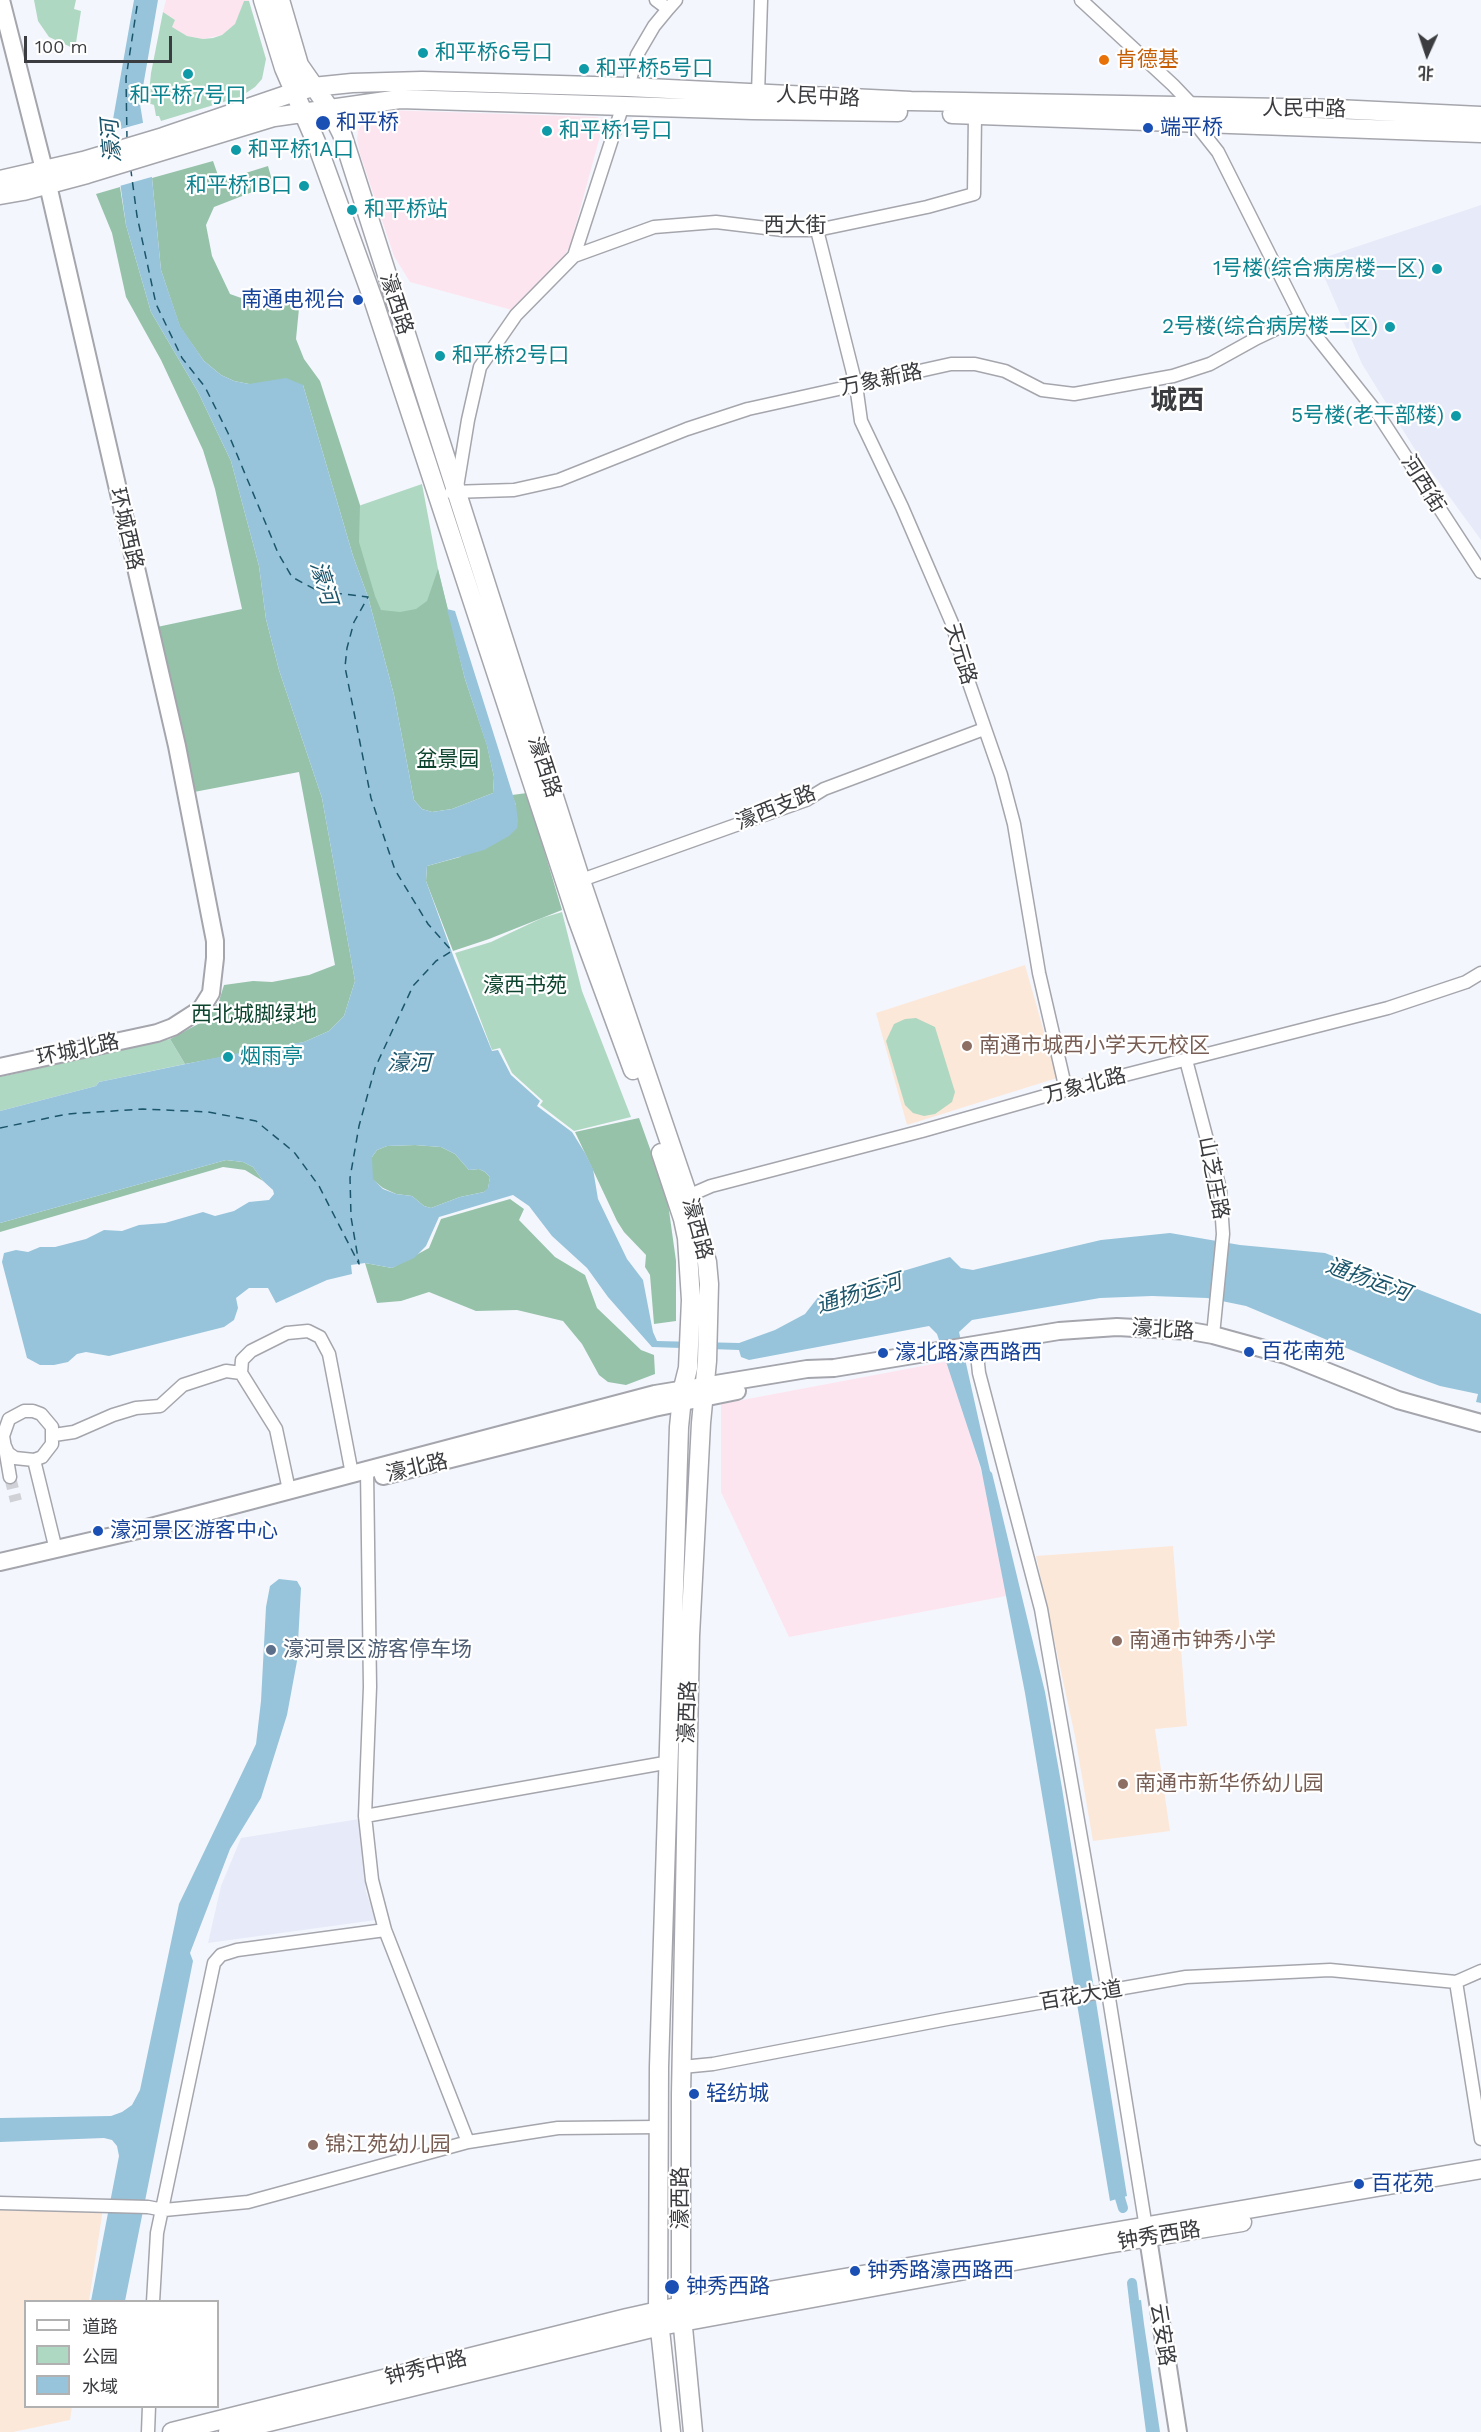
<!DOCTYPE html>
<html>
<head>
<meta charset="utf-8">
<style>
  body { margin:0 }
  #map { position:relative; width:1481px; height:2432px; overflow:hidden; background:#f4f6fd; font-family:"Work Sans","Noto Sans SC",sans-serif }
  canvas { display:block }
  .legend { position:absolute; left:24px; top:2300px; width:195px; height:108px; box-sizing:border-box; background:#fff; border:2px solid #b1b1b2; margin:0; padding:8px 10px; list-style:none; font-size:18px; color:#3b3c3f }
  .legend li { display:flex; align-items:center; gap:12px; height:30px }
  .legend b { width:30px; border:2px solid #b1b1b2 }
  .north { position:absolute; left:1397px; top:24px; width:60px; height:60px; -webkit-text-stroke:4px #fff; paint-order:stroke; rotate:183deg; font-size:16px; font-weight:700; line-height:24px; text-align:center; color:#3b3c3f }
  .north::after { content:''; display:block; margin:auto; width:21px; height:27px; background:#3b3c3f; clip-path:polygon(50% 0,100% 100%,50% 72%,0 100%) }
  .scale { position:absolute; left:24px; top:36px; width:148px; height:27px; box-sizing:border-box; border:3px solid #3b3c3f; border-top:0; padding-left:8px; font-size:18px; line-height:21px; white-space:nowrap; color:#3b3c3f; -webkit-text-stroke:4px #fff; paint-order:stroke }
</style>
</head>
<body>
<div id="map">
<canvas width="1481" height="2432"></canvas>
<ul class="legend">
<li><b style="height:8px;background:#fff"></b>道路</li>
<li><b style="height:16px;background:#afd8c2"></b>公园</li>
<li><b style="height:16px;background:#97c4da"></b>水域</li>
</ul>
<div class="north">北</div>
<div class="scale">100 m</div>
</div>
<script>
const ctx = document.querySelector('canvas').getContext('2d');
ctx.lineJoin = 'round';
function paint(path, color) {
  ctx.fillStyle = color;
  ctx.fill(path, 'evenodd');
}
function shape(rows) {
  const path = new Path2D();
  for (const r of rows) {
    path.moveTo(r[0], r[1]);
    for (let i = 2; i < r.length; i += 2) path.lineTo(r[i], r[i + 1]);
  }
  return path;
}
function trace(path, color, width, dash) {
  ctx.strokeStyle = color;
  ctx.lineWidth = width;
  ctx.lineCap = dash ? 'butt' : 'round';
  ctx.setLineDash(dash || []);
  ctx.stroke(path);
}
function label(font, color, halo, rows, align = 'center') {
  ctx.font = font + ' "Work Sans","Noto Sans SC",sans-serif';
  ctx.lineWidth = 4.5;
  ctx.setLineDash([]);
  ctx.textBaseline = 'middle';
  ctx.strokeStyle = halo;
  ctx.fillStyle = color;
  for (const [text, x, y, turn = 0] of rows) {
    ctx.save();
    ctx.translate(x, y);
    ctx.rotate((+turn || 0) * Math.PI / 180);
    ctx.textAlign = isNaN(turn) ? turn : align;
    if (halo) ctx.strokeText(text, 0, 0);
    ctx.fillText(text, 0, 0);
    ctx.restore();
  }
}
paint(shape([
  [166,0,249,0,249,1,244,1,236,24,222,35,203,39,187,36,171,27,175,20,163,12],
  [386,110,597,117,602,120,602,129,570,246,563,258,512,310,410,282,394,256,360,154,357,139,358,131,366,118,377,111],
  [949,1361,1017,1594,789,1637,721,1492,721,1404]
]), '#fde5ef');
paint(shape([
  [1481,205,1481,540,1414,448,1362,364,1317,260],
  [359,1819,366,1892,376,1920,208,1943,221,1886,241,1838]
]), '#e7eaf8');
paint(shape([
  [1025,965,1057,1078,907,1125,876,1013],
  [1173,1546,1187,1726,1155,1729,1170,1831,1093,1841,1075,1736,1036,1556],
  [0,2208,103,2209,89,2301,26,2302,26,2406,72,2407,70,2420,13,2432,0,2432]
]), '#fce8d9');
paint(shape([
  [34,0,76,0,74,9,81,11,75,49,49,37,38,21],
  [244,1,249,1,266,59,262,79,255,87,240,97,161,121,159,116,156,116,154,105,148,103,151,73,163,12,175,20,172,27,187,36,203,39,213,38,222,35,235,24],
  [422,484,438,569,456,644,452,809,341,512],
  [562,912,582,991,631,1117,574,1131,540,1105,543,1101,512,1073,500,1048,492,1050,455,953,491,942,542,918],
  [916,1018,935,1027,955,1092,952,1102,935,1114,924,1116,913,1113,905,1105,886,1041,894,1024,905,1019],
  [170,1039,185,1064,99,1082,96,1086,0,1111,0,1077]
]), '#afd8c2');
paint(shape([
  [213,161,220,181,268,166,273,184,214,207,206,225,212,256,230,294,258,304,300,298,296,339,304,359,320,381,360,505,359,542,375,596,381,610,400,612,416,609,427,601,438,569,465,679,487,745,494,777,493,793,452,809,432,812,422,809,414,800,394,695,368,597,353,556,303,385,249,384,234,381,221,375,204,361,180,327,161,270,152,178],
  [120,187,126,225,151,312,198,392,231,461,259,566,266,619,279,670,322,798,355,981,344,1016,329,1031,304,1042,185,1064,170,1039,202,1022,219,1001,224,985,253,981,272,982,309,975,335,965,299,772,194,792,157,627,242,609,215,489,203,450,161,360,126,297,112,233,96,194],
  [527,793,562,910,489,939,453,951,426,881,427,866,460,857,516,805,512,795],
  [639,1118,667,1196,676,1261,676,1321,654,1324,650,1275,645,1267,646,1255,624,1232,617,1221,575,1132],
  [415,1145,441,1147,455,1154,469,1170,479,1169,485,1172,490,1177,488,1189,484,1192,460,1197,431,1208,424,1206,412,1196,396,1194,383,1188,372,1179,372,1157,377,1150,387,1146],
  [226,1160,243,1162,253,1167,263,1181,245,1170,223,1167,0,1232,0,1223],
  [510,1199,524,1209,519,1220,555,1257,585,1275,597,1308,641,1350,654,1355,655,1374,626,1385,608,1382,599,1375,582,1344,563,1321,517,1310,476,1311,429,1292,401,1301,377,1303,365,1263,392,1268,429,1248,441,1219]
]), '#96c2aa');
paint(shape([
  [134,0,158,0,140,104,152,178,161,270,180,326,204,361,221,375,234,381,249,384,286,378,303,385,353,556,368,597,394,695,414,800,422,809,432,812,452,809,493,793,494,777,487,746,465,679,447,609,455,611,516,805,518,821,517,828,509,836,484,850,427,866,426,881,454,958,492,1051,498,1050,511,1075,540,1101,537,1106,572,1132,585,1153,593,1169,598,1199,627,1259,643,1280,653,1332,657,1341,739,1343,775,1330,805,1314,819,1296,950,1257,961,1268,973,1270,1101,1240,1170,1233,1240,1245,1325,1253,1481,1314,1481,1403,1476,1402,1478,1394,1440,1386,1418,1378,1246,1306,1207,1298,1152,1296,1100,1298,972,1320,959,1332,990,1471,992,1473,1045,1692,1062,1788,1127,2196,1110,2201,1025,1693,981,1468,937,1334,929,1326,749,1360,741,1357,739,1350,652,1347,608,1297,587,1268,552,1236,529,1206,513,1195,439,1217,426,1246,414,1258,392,1268,365,1263,351,1265,352,1274,327,1280,276,1303,268,1288,249,1288,236,1298,238,1308,234,1320,224,1327,109,1356,86,1352,77,1354,68,1362,54,1365,40,1365,27,1358,2,1262,4,1253,16,1250,28,1252,40,1247,55,1247,86,1239,104,1230,122,1231,139,1225,165,1223,203,1212,215,1216,234,1211,249,1202,269,1200,274,1194,273,1190,263,1181,253,1167,243,1162,226,1160,0,1223,0,1111,96,1086,99,1082,253,1050,304,1042,329,1031,344,1016,355,981,322,798,279,670,266,619,259,566,231,461,198,392,151,312,126,225,112,125],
  [415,1145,441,1147,455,1154,469,1170,479,1169,485,1172,490,1177,488,1188,484,1192,460,1197,431,1208,424,1206,412,1196,396,1194,383,1189,373,1179,372,1157,377,1150,387,1146],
  [279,1579,297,1581,301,1588,297,1661,287,1715,261,1798,230,1849,190,1953,193,1961,125,2301,91,2301,119,2156,117,2146,112,2140,104,2138,0,2142,0,2118,111,2116,122,2112,132,2105,140,2090,179,1904,256,1744,261,1701,266,1607,270,1586],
  [1141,2300,1144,2324,1160,2432,1146,2432,1129,2301]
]), '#97c4da');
paint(shape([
  [146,122,155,176,116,187,110,132]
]), '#f4f6fd');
trace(shape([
  [1120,2198,1123,2208],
  [1132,2283,1134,2300]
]), '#97c4da', 10);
trace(shape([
  [127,139,126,78,138,0],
  [0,1128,67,1114,143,1109,208,1112,256,1121,294,1152,319,1186,359,1264,351,1217,350,1178,359,1126,375,1068,413,986,436,961,452,951,428,924,395,870,371,798,345,667,347,648,354,622,368,597,318,591,292,577,278,553,228,433,205,387,182,358,156,304,137,216,131,171]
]), '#1b556c', 1.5, [8, 6]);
trace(shape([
  [10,1477,16,1501]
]), '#cfd1d7', 12, [12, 6]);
const street = shape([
  [656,0,668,9,676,0],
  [1081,0,1173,85,1193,106],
  [628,87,637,55,654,26,668,9],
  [758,94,761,0],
  [1195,123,1218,152,1301,317,1378,414,1481,572],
  [817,230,856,385,861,421,902,507,952,623,968,680,1001,775,1014,824,1039,973,1066,1090],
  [574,256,654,227,716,222,783,230,817,230,927,207,974,194,975,115],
  [457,487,468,420,480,367,516,315,574,256,623,105],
  [451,492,514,490,559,480,687,429,748,409,951,364,975,364,1005,371,1042,390,1074,394,1173,376,1210,364,1257,338,1301,317],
  [576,882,806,800,824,789,984,729],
  [1186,1060,1220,1189,1223,1234,1213,1335],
  [688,1196,711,1186,922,1131,1066,1090,1388,1008,1466,982,1481,973],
  [976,1345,979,1373,1041,1609,1108,1992,1147,2234],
  [241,1373,242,1360,251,1351,287,1333,308,1331,320,1337,329,1354,352,1474],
  [54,1435,74,1432,113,1415,136,1408,160,1406,183,1385,226,1371,241,1373,276,1429,289,1490],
  [4,1444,8,1453,15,1458,34,1460,42,1457,52,1444,52,1427,41,1414,33,1411,24,1411,9,1419,3,1436,10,1477],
  [34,1460,56,1550],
  [367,1470,370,1687,365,1816,372,1880,385,1930,468,2142],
  [365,1816,670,1762],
  [1456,1982,1481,2139],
  [682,2067,713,2064,947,2019,1186,1977,1330,1970,1456,1982,1481,1971],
  [0,2203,148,2207,164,2210,248,2202,468,2142,558,2128,658,2127],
  [153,2302,157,2233,214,1963,221,1955,237,1950,385,1930],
  [148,2432,149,2406]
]);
const secondary = shape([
  [0,1067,157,1033,173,1027,201,1009,211,993,215,958,215,941,177,746,48,185,1,0],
  [383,1476,654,1408,737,1391],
  [0,1562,147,1528,655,1394,807,1369,834,1368,883,1360,1059,1331,1117,1327,1190,1331,1213,1335,1286,1355,1398,1400,1481,1423],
  [1148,2238,1178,2432]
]);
const primary = shape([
  [263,0,284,68,316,142,374,302,577,918,633,1070],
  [280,0,299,65,329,108,342,134,581,881,688,1196,707,1262,709,1284,707,1361,701,1423,690,1636,681,2094,681,2306,693,2432],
  [952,114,1481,133],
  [0,180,83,161,163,137,295,92,313,87,352,83,422,81,628,87,911,101,1336,109,1481,116],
  [0,195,23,191,87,174,274,117,400,99,753,110,898,112],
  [661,1153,683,1219,687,1238,691,1300,688,1368,683,1388,679,1427,659,2067,658,2311,671,2432],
  [172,2432,627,2318,681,2306,1481,2169],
  [228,2432,660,2326,1107,2244,1242,2222]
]);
trace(street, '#a5a6ad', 15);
trace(secondary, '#a5a6ad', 20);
trace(primary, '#a5a6ad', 21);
trace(street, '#fff', 12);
trace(secondary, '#fff', 16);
trace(primary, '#fff', 18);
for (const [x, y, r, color] of [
  [423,53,6,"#0f9aa8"],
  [1104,60,6,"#e8710a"],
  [584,69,6,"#0f9aa8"],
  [188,74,6,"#0f9aa8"],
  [323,123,8,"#1a4fb4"],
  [1148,128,6,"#1a4fb4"],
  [547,131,6,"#0f9aa8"],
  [236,150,6,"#0f9aa8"],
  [304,186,6,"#0f9aa8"],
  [352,210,6,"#0f9aa8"],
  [1437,269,6,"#0f9aa8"],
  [358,300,6,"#1a4fb4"],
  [1390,327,6,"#0f9aa8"],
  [440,356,6,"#0f9aa8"],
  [1456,416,6,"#0f9aa8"],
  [967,1046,6,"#8d6e63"],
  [228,1057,6,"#0f9aa8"],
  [1249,1352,6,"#1a4fb4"],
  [883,1353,6,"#1a4fb4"],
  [98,1531,6,"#1a4fb4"],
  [1117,1641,6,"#8d6e63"],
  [271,1650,6,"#5c6f8a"],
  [1123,1784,6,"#8d6e63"],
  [694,2094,6,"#1a4fb4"],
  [313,2145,6,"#8d6e63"],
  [1359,2184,6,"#1a4fb4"],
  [855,2271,6,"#1a4fb4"],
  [672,2287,8,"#1a4fb4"]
]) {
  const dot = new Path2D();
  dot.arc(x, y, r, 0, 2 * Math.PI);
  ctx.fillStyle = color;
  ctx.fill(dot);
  trace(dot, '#fff', 2);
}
label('21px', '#0d838f', '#fff', [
  ["和平桥6号口",435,53],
  ["和平桥5号口",596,69],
  ["和平桥7号口",188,96,"center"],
  ["和平桥1号口",559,131],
  ["和平桥1A口",248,150],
  ["和平桥1B口",292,186,"right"],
  ["和平桥站",364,210],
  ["1号楼(综合病房楼一区)",1425,269,"right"],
  ["2号楼(综合病房楼二区)",1378,327,"right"],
  ["和平桥2号口",452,356],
  ["5号楼(老干部楼)",1444,416,"right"],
  ["烟雨亭",240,1057]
], 'left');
label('21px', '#c56008', '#fff', [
  ["肯德基",1116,60]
], 'left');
label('21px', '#3b3c3f', '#fff', [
  ["人民中路",818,97,3],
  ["人民中路",1304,109,1],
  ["西大街",795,226],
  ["濠西路",396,304,72],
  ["万象新路",881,380,-12],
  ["河西街",1423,484,58],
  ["环城西路",126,529,77],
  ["天元路",960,654,73],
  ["濠西路",544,767,72],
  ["濠西支路",776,808,-22],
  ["环城北路",78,1050,-12],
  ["万象北路",1085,1086,-15],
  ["山芝庄路",1213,1178,79],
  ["濠西路",697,1229,75],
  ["濠北路",1163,1330,4],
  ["濠北路",417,1468,-13],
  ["濠西路",688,1712,-88],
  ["百花大道",1081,1996,-10],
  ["濠西路",681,2198,-90],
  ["钟秀西路",1159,2236,-9],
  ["云安路",1162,2335,81],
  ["钟秀中路",426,2368,-14]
]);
label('21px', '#164399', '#fff', [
  ["和平桥",336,123],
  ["端平桥",1160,128],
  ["南通电视台",346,300,"right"],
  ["百花南苑",1261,1352],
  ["濠北路濠西路西",895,1353],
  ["濠河景区游客中心",110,1531],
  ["轻纺城",706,2094],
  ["百花苑",1371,2184],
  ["钟秀路濠西路西",867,2271],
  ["钟秀西路",686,2287]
], 'left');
label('21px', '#0c442d', '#fff', [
  ["盆景园",448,760],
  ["濠西书苑",525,986],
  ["西北城脚绿地",254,1015]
]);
label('21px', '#785e54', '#fff', [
  ["南通市城西小学天元校区",979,1046],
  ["南通市钟秀小学",1129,1641],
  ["南通市新华侨幼儿园",1135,1784],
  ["锦江苑幼儿园",325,2145]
], 'left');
label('21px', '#4e5e75', '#fff', [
  ["濠河景区游客停车场",283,1650]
], 'left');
label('italic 22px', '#1b556c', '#fff', [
  ["濠河",112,141,-95],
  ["濠河",323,583,73],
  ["濠河",409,1064],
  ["通扬运河",1368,1280,20],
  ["通扬运河",859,1294,-17]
]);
label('bold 27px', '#3b3c3f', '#fff', [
  ["城西",1177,401]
]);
</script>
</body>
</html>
